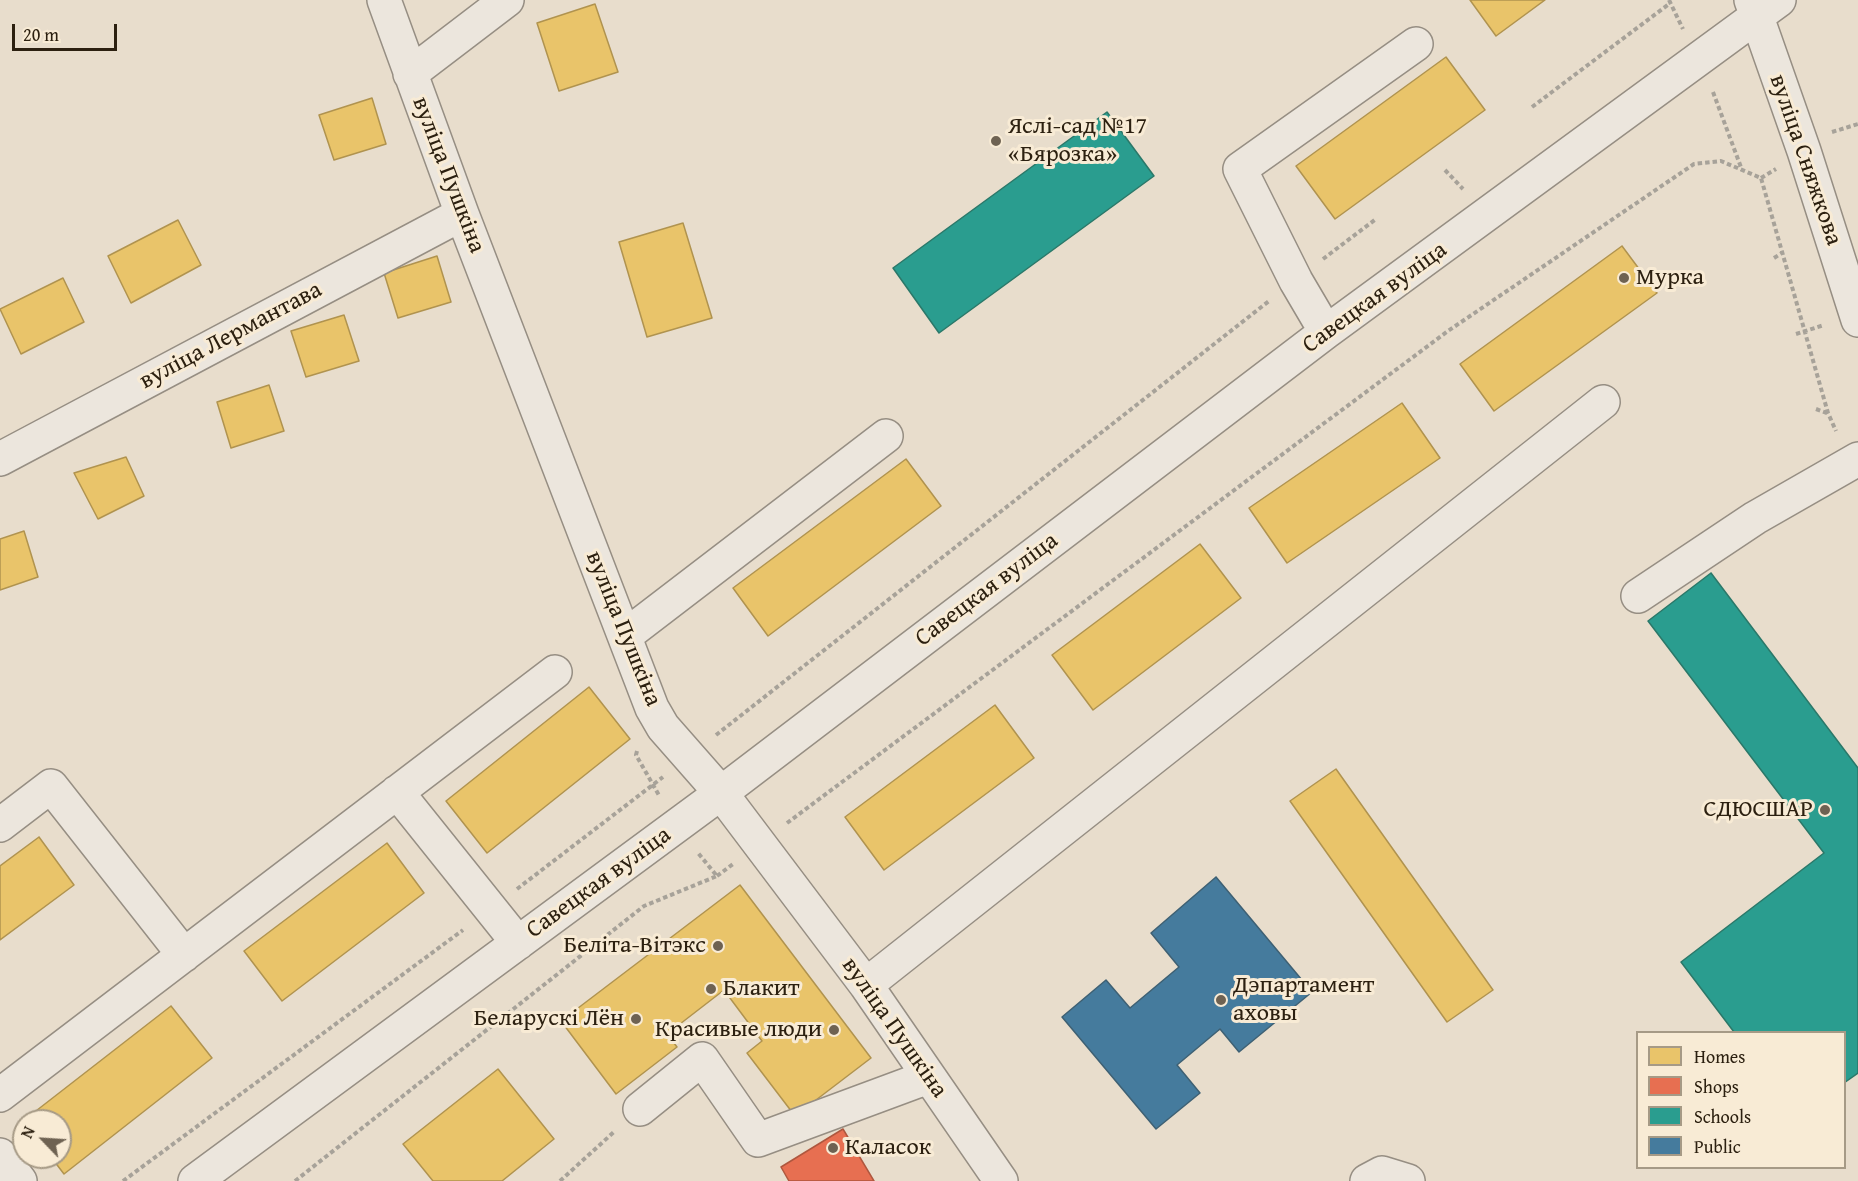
<!DOCTYPE html>
<html>
<head>
<meta charset="utf-8">
<style>
  body { margin:0 }
  #map { position:relative; width:1858px; height:1181px; overflow:hidden; background:#e8ddcc; font-family:"Gentium Book Plus",serif }
  canvas { display:block }
  .legend { position:absolute; left:1636px; top:1031px; width:210px; height:138px; box-sizing:border-box; background:#f8ebd5; border:2px solid #a69a86; margin:0; padding:8px 10px; list-style:none; font-size:18px; color:#2c2010 }
  .legend li { display:flex; align-items:center; gap:12px; height:30px }
  .legend b { width:30px; border:2px solid #a69a86 }
  .north { position:absolute; left:12px; top:1109px; width:60px; height:60px; box-sizing:border-box; background:#f8ebd5; border:2px solid #a69a86; border-radius:50%; rotate:295deg; font-size:16px; font-weight:700; line-height:24px; text-align:center; color:#2c2010 }
  .north::after { content:''; display:block; margin:auto; width:21px; height:27px; background:#6e6252; clip-path:polygon(50% 0,100% 100%,50% 72%,0 100%) }
  .scale { position:absolute; left:12px; top:24px; width:105px; height:27px; box-sizing:border-box; border:3px solid #2c2010; border-top:0; padding-left:8px; font-size:18px; line-height:21px; white-space:nowrap; color:#2c2010; -webkit-text-stroke:4px #f8ebd5; paint-order:stroke }
</style>
</head>
<body>
<div id="map">
<canvas width="1858" height="1181"></canvas>
<ul class="legend">
<li><b style="height:16px;background:#e9c46a"></b>Homes</li>
<li><b style="height:16px;background:#e76f51"></b>Shops</li>
<li><b style="height:16px;background:#2a9d8f"></b>Schools</li>
<li><b style="height:16px;background:#457b9d"></b>Public</li>
</ul>
<div class="north">N</div>
<div class="scale">20 m</div>
</div>
<script>
const ctx = document.querySelector('canvas').getContext('2d');
ctx.lineJoin = 'round';
function paint(path, color) {
  ctx.fillStyle = color;
  ctx.fill(path, 'evenodd');
}
function shape(rows) {
  const path = new Path2D();
  for (const r of rows) {
    path.moveTo(r[0], r[1]);
    for (let i = 2; i < r.length; i += 2) path.lineTo(r[i], r[i + 1]);
  }
  return path;
}
function trace(path, color, width, dash) {
  ctx.strokeStyle = color;
  ctx.lineWidth = width;
  ctx.lineCap = dash ? 'butt' : 'round';
  ctx.setLineDash(dash || []);
  ctx.stroke(path);
}
function label(font, color, halo, rows, align = 'center') {
  ctx.font = font + ' "Gentium Book Plus",serif';
  ctx.lineWidth = 6;
  ctx.setLineDash([]);
  ctx.textBaseline = 'middle';
  ctx.strokeStyle = halo;
  ctx.fillStyle = color;
  for (const [text, x, y, turn = 0] of rows) {
    ctx.save();
    ctx.translate(x, y);
    ctx.rotate((+turn || 0) * Math.PI / 180);
    ctx.textAlign = isNaN(turn) ? turn : align;
    if (halo) ctx.strokeText(text, 0, 0);
    ctx.fillText(text, 0, 0);
    ctx.restore();
  }
}
const homes = shape([
  [1470,0,1545,0,1496,36,1470,0],
  [595,4,618,72,559,91,537,23,595,4],
  [1446,57,1485,110,1335,219,1296,166,1446,57],
  [372,98,386,144,334,160,319,115,372,98],
  [178,220,201,265,131,303,108,256,178,220],
  [683,223,712,318,647,337,619,242,683,223],
  [1622,246,1657,293,1494,411,1460,364,1622,246],
  [437,256,451,302,398,318,384,273,437,256],
  [63,278,84,322,21,354,0,309,63,278],
  [344,315,359,361,306,377,291,331,344,315],
  [269,385,284,431,231,448,217,402,269,385],
  [1402,403,1440,458,1287,563,1249,508,1402,403],
  [126,457,144,496,98,519,74,473,126,457],
  [906,459,941,506,768,636,733,588,906,459],
  [24,531,38,577,0,590,0,539,24,531],
  [1200,544,1241,598,1093,710,1052,655,1200,544],
  [589,687,630,739,487,853,446,801,589,687],
  [995,705,1034,758,884,870,845,817,995,705],
  [1336,769,1493,990,1447,1022,1290,801,1336,769],
  [39,837,74,885,0,940,0,866,39,837],
  [387,843,424,893,282,1001,244,951,387,843],
  [740,885,871,1058,795,1116,747,1053,762,1041,724,990,667,1034,677,1047,616,1094,561,1021,740,885],
  [171,1006,212,1058,64,1174,51,1157,60,1157,60,1121,23,1121,171,1006],
  [498,1069,554,1139,502,1181,433,1181,403,1144,498,1069]
]);
paint(homes, '#e9c46a');
trace(homes, '#b0934f', 1.5);
const shops = shape([
  [843,1129,874,1181,789,1181,781,1167,843,1129]
]);
paint(shops, '#e76f51');
trace(shops, '#af573e', 1.5);
const schools = shape([
  [1107,112,1154,176,939,333,893,268,1107,112],
  [1711,573,1858,768,1858,1073,1844,1083,1844,1032,1734,1032,1681,962,1824,853,1648,621,1711,573]
]);
paint(schools, '#2a9d8f');
trace(schools, '#2b7869', 1.5);
const public = shape([
  [1216,877,1312,992,1239,1052,1220,1029,1177,1065,1200,1093,1156,1129,1062,1017,1106,980,1130,1008,1179,967,1151,933,1216,877]
]);
paint(public, '#457b9d');
trace(public, '#3e6073', 1.5);
const minor = shape([
  [384,0,462,214,652,708,663,727,721,793,866,985,1001,1181],
  [1751,0,1804,151,1858,320],
  [410,74,507,0],
  [1326,332,1296,281,1240,169,1416,44],
  [0,459,462,214],
  [1638,596,1755,518,1858,459],
  [625,636,886,436],
  [397,792,518,943],
  [0,825,51,786,184,955],
  [866,985,1603,402],
  [0,1095,555,672],
  [640,1109,702,1059,758,1140,928,1077],
  [0,1155,20,1181],
  [195,1181,721,793,1326,332,1779,0],
  [1367,1181,1382,1173,1408,1181]
]);
trace(minor, '#968e83', 36);
trace(shape([
  [1669,0,1683,29],
  [1713,92,1742,170],
  [1532,107,1669,4],
  [1832,132,1858,124],
  [1445,170,1463,189],
  [1761,178,1776,169],
  [1774,258,1782,253],
  [1323,259,1376,219],
  [1796,334,1824,325],
  [1816,409,1827,413],
  [716,735,1269,301],
  [637,751,636,755,660,797],
  [787,823,1448,331,1694,164,1721,161,1761,178,1828,413,1836,431],
  [717,876,733,864],
  [517,889,663,777],
  [123,1181,463,930],
  [295,1181,644,906,717,876,698,853],
  [560,1181,615,1131]
]), '#a7a299', 4, [4.5, 3]);
trace(minor, '#ece6dd', 33);
for (const [x, y, r, color] of [
  [996,141,6,"#6e6252"],
  [1624,278,6,"#6e6252"],
  [1825,810,6,"#6e6252"],
  [718,946,6,"#6e6252"],
  [711,989,6,"#6e6252"],
  [1221,1000,6,"#6e6252"],
  [636,1019,6,"#6e6252"],
  [834,1030,6,"#6e6252"],
  [833,1148,6,"#6e6252"]
]) {
  const dot = new Path2D();
  dot.arc(x, y, r, 0, 2 * Math.PI);
  ctx.fillStyle = color;
  ctx.fill(dot);
  trace(dot, '#f8ebd5', 2);
}
label('24px', '#2c2010', '#f8ebd5', [
  ["Яслі-сад №17",1008,127],
  ["«Бярозка»",1008,155],
  ["Мурка",1636,278],
  ["СДЮСШАР",1813,810,"right"],
  ["Беліта-Вітэкс",706,946,"right"],
  ["Дэпартамент",1233,986],
  ["аховы",1233,1014],
  ["Блакит",723,989],
  ["Беларускі Лён",624,1019,"right"],
  ["Красивые люди",822,1030,"right"],
  ["Каласок",845,1148]
], 'left');
label('24px', '#2c2010', '#f8ebd5', [
  ["вуліца Сняжкова",1805,160,71],
  ["вуліца Пушкіна",448,175,69],
  ["Савецкая вуліца",1375,298,-36],
  ["вуліца Лермантава",231,336,-28],
  ["Савецкая вуліца",987,590,-37],
  ["вуліца Пушкіна",623,629,68],
  ["Савецкая вуліца",599,883,-36],
  ["вуліца Пушкіна",894,1028,55]
]);
</script>
</body>
</html>
